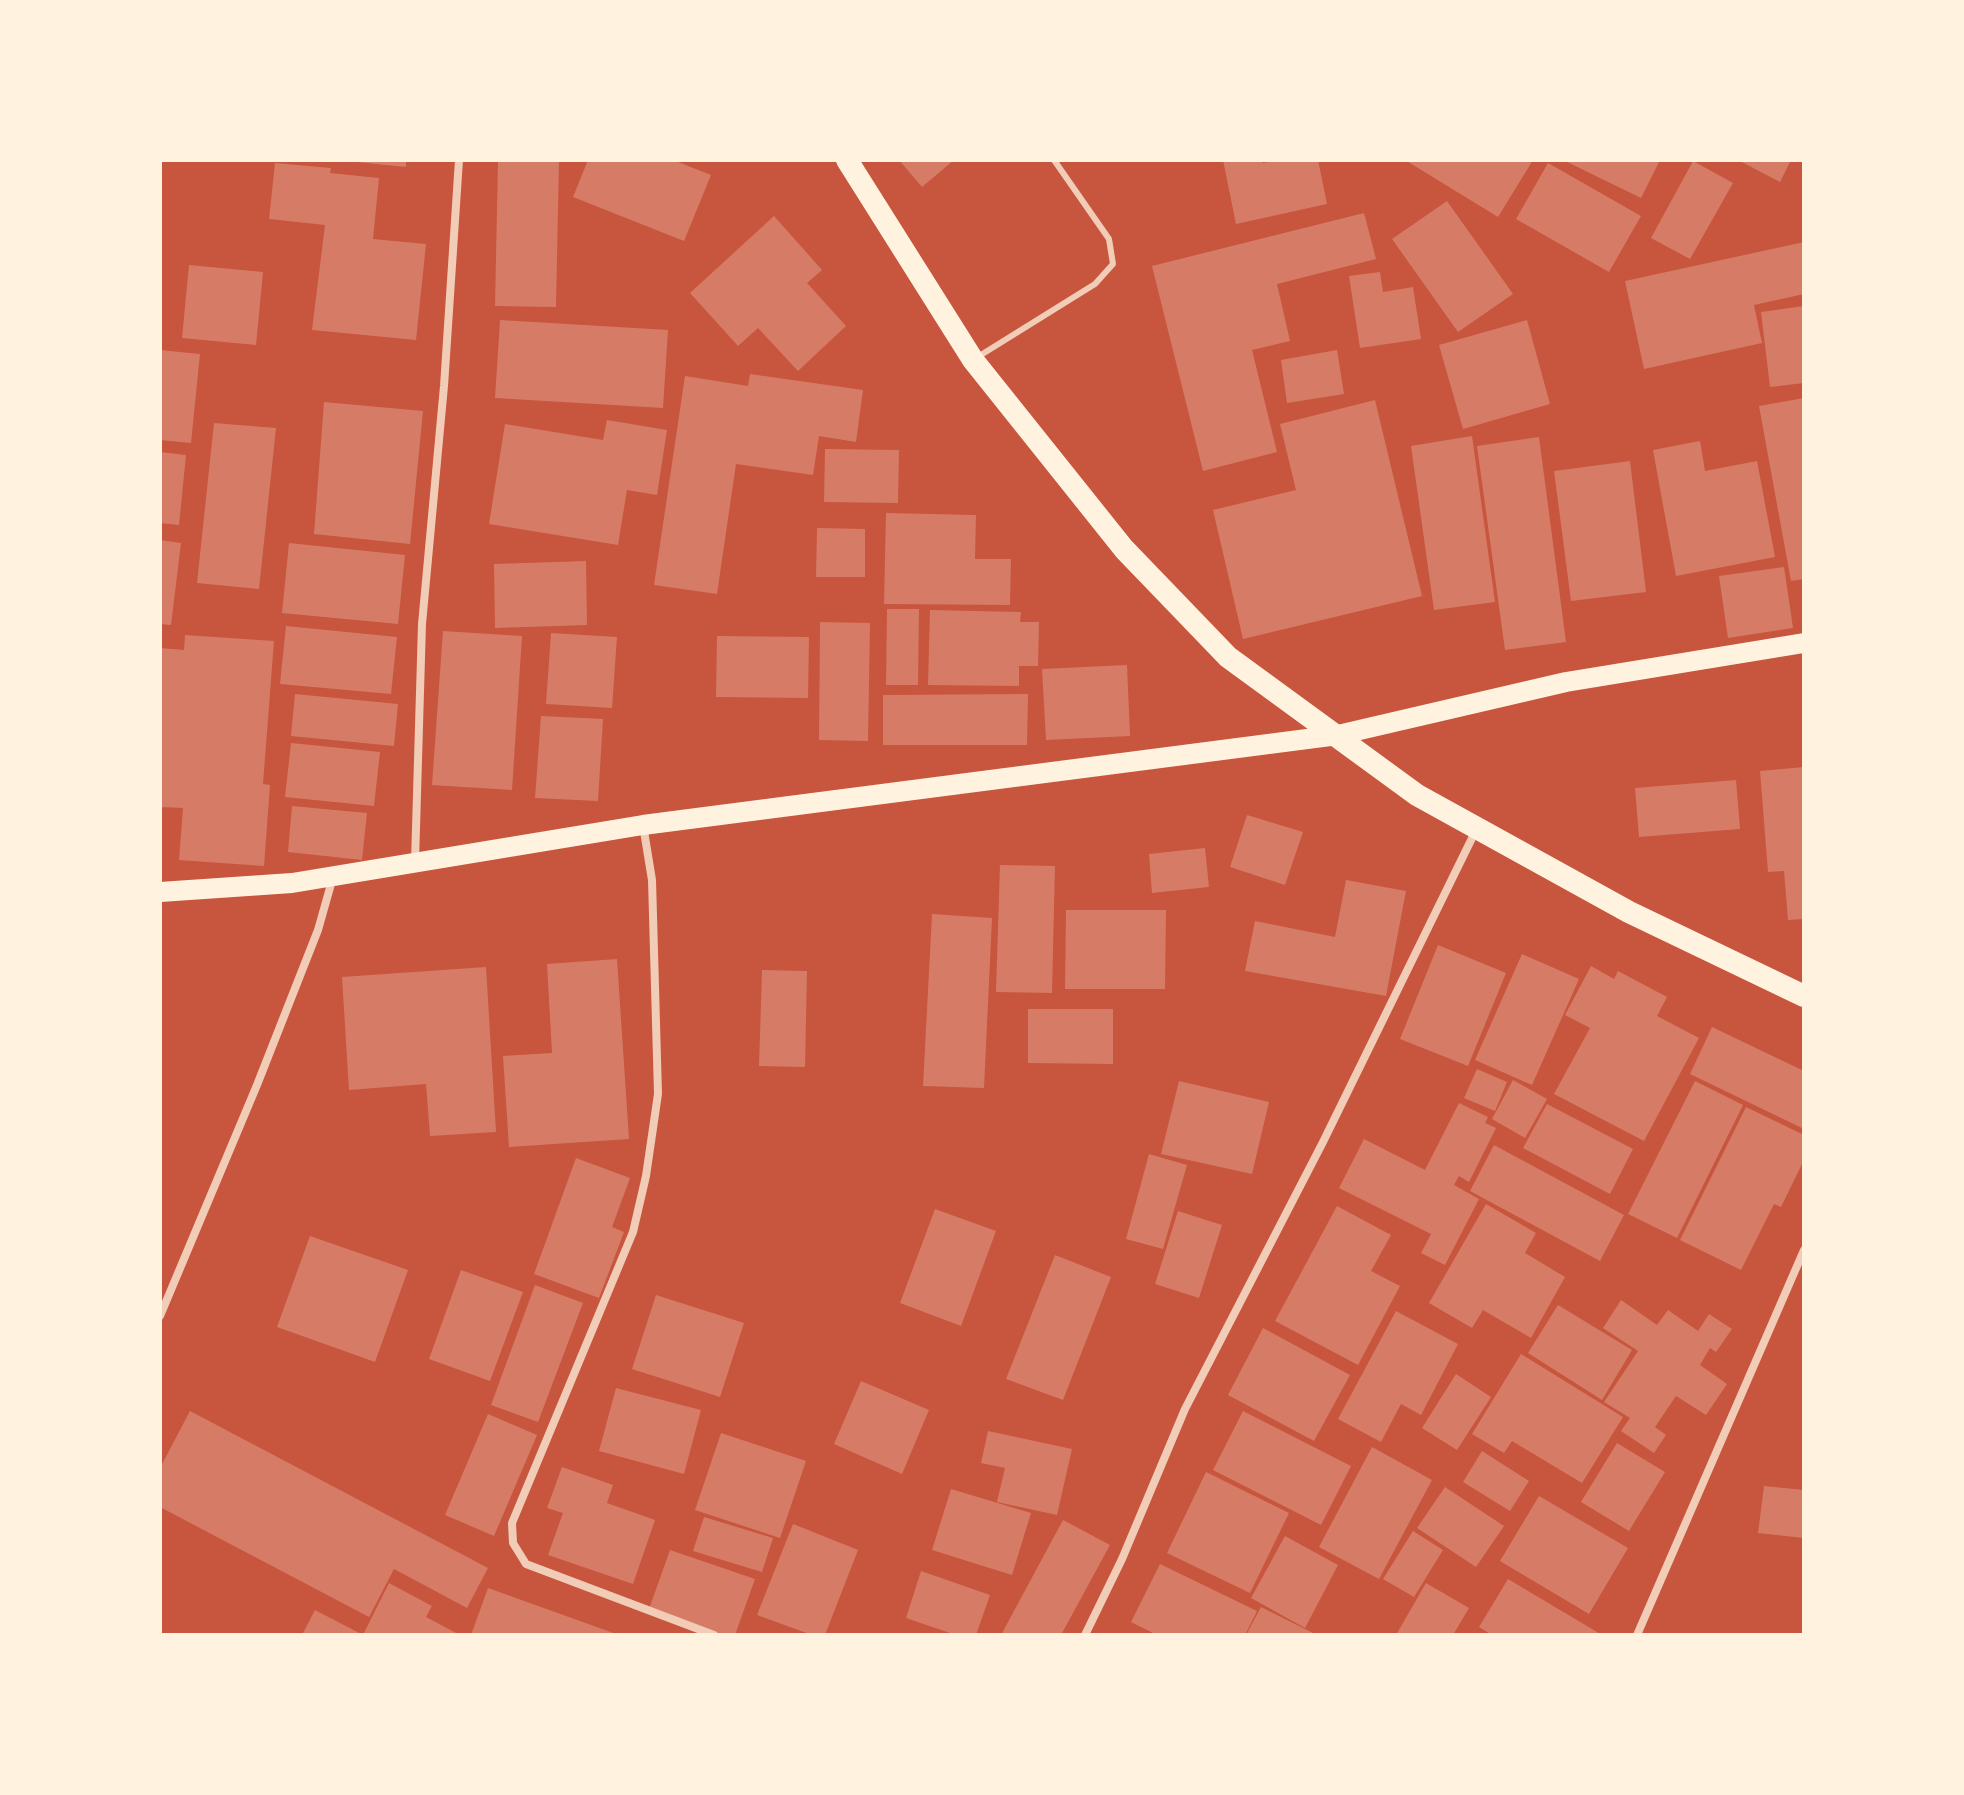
<!DOCTYPE html>
<html>
<head>
<meta charset="utf-8">
<style>
  body { margin:0 }
  #map { position:relative; width:1964px; height:1795px; overflow:hidden; background:#c8553d; font-family:"Titillium Web",sans-serif }
  canvas { display:block }
  .frame { position:absolute; inset:0; border:162px solid #fff3e0; pointer-events:none }
</style>
</head>
<body>
<div id="map">
<canvas width="1964" height="1795"></canvas>
<div class="frame"></div>
</div>
<script>
const ctx = document.querySelector('canvas').getContext('2d');
ctx.lineJoin = 'round';
function paint(path, color) {
  ctx.fillStyle = color;
  ctx.fill(path, 'evenodd');
}
function shape(rows) {
  const path = new Path2D();
  for (const r of rows) {
    path.moveTo(r[0], r[1]);
    for (let i = 2; i < r.length; i += 2) path.lineTo(r[i], r[i + 1]);
  }
  return path;
}
function trace(path, color, width, dash) {
  ctx.strokeStyle = color;
  ctx.lineWidth = width;
  ctx.lineCap = dash ? 'butt' : 'round';
  ctx.setLineDash(dash || []);
  ctx.stroke(path);
}
paint(shape([
  [357,160,406,160,406,167,357,162],
  [498,160,559,160,556,307,495,306],
  [588,160,673,160,711,175,684,241,573,197],
  [899,160,954,160,922,187],
  [1223,160,1262,160,1263,163,1275,160,1318,160,1327,204,1236,224],
  [1405,160,1533,160,1498,217],
  [1563,160,1660,160,1641,198],
  [1738,160,1791,160,1780,182],
  [1693,161,1733,183,1690,259,1651,238],
  [275,163,331,168,330,173,379,178,373,239,426,244,416,340,312,330,325,225,269,219],
  [1548,163,1641,216,1609,272,1516,219],
  [1447,201,1513,294,1458,332,1392,239],
  [1364,213,1376,259,1277,284,1290,341,1252,350,1277,452,1203,471,1152,266],
  [774,216,822,270,807,283,846,326,798,371,758,328,738,346,690,293],
  [1804,242,1804,294,1754,305,1762,343,1644,369,1625,281],
  [189,265,263,272,256,345,182,338],
  [1380,272,1383,292,1413,287,1421,339,1360,348,1349,276],
  [1804,306,1804,383,1770,387,1761,312],
  [500,320,668,330,663,408,495,398],
  [1527,320,1550,404,1463,429,1439,345],
  [160,350,200,354,191,443,160,440],
  [1337,350,1344,394,1287,403,1281,360],
  [750,374,863,390,856,442,819,436,813,475,736,464,717,594,654,585,685,376,748,386],
  [1804,398,1804,579,1791,581,1759,406],
  [1375,400,1422,596,1243,639,1213,510,1296,490,1280,424],
  [324,402,423,411,410,544,314,534],
  [607,420,667,430,657,495,627,490,618,545,489,524,505,424,603,440],
  [214,423,276,428,259,589,197,583],
  [1472,436,1495,602,1434,610,1411,446],
  [1539,437,1566,642,1505,650,1477,446],
  [1700,441,1705,471,1757,461,1775,557,1676,576,1653,450],
  [825,449,899,450,898,503,824,502],
  [160,452,186,455,179,525,160,523],
  [1630,461,1646,592,1571,601,1554,471],
  [886,513,976,515,975,559,1011,559,1010,605,884,604],
  [817,528,865,529,865,577,816,577],
  [160,540,181,543,171,625,160,624],
  [289,543,405,555,398,624,282,613],
  [586,561,587,625,495,628,494,564],
  [1784,567,1793,628,1728,638,1719,576],
  [887,609,919,609,918,685,886,685],
  [930,610,1021,612,1020,622,1039,622,1038,666,1019,666,1019,686,928,685],
  [820,622,870,623,868,741,819,740],
  [286,626,397,637,391,694,280,684],
  [443,631,522,636,512,790,432,785],
  [551,633,617,637,612,708,546,704],
  [185,635,274,641,263,784,270,785,264,866,179,860,183,808,160,807,160,648,184,650],
  [717,636,809,637,808,698,716,697],
  [1127,665,1130,736,1046,740,1042,669],
  [295,694,398,704,394,746,291,736],
  [1028,694,1027,745,883,745,883,695],
  [541,716,603,719,598,801,535,798],
  [291,743,380,752,374,806,285,797],
  [1804,767,1804,919,1788,920,1784,871,1768,872,1760,771],
  [1736,780,1740,829,1639,837,1635,788],
  [292,806,367,813,362,860,288,852],
  [1247,815,1303,832,1285,885,1230,867],
  [1205,848,1209,887,1152,893,1149,854],
  [1000,865,1055,866,1052,993,996,992],
  [1346,880,1406,891,1386,996,1245,971,1255,921,1335,937],
  [1066,910,1166,910,1165,989,1065,989],
  [932,914,992,918,984,1088,923,1086],
  [1438,945,1506,973,1468,1066,1400,1039],
  [1522,954,1579,979,1532,1085,1475,1060],
  [617,959,629,1139,509,1147,503,1056,552,1053,547,964],
  [1591,966,1614,979,1618,971,1667,997,1657,1016,1699,1038,1644,1141,1554,1094,1590,1028,1565,1015],
  [486,967,496,1132,430,1136,426,1084,349,1090,342,977],
  [762,970,807,971,805,1067,759,1066],
  [1028,1009,1113,1009,1113,1064,1028,1063],
  [1712,1027,1804,1071,1804,1129,1690,1074],
  [1477,1069,1507,1082,1495,1111,1464,1098],
  [1513,1080,1547,1099,1525,1138,1492,1119],
  [1179,1081,1269,1102,1252,1174,1161,1154],
  [1695,1081,1743,1105,1677,1238,1628,1214],
  [1459,1103,1488,1117,1485,1123,1496,1128,1469,1182,1459,1176,1454,1185,1479,1199,1445,1265,1421,1253,1431,1234,1339,1188,1364,1139,1425,1170],
  [1547,1104,1633,1149,1610,1194,1523,1148],
  [1746,1107,1804,1135,1804,1160,1781,1207,1774,1204,1741,1270,1680,1240],
  [1494,1145,1624,1215,1600,1261,1470,1191],
  [1149,1154,1187,1165,1163,1249,1126,1239],
  [576,1158,630,1178,612,1227,624,1232,599,1298,534,1274],
  [1486,1204,1536,1233,1525,1253,1565,1277,1531,1338,1483,1310,1472,1328,1429,1303],
  [1337,1206,1391,1235,1371,1271,1400,1286,1358,1365,1275,1321],
  [935,1209,996,1231,961,1326,900,1303],
  [1178,1211,1222,1225,1199,1298,1155,1284],
  [310,1236,408,1270,375,1362,277,1327],
  [1055,1255,1111,1277,1063,1400,1006,1379],
  [461,1270,523,1292,490,1381,429,1359],
  [535,1285,583,1303,538,1422,491,1405],
  [656,1295,744,1323,720,1397,632,1369],
  [1621,1300,1657,1325,1668,1310,1698,1331,1709,1314,1732,1329,1716,1352,1710,1348,1700,1365,1727,1384,1706,1415,1676,1396,1655,1427,1666,1435,1654,1453,1621,1431,1630,1418,1604,1402,1638,1351,1603,1328],
  [1558,1305,1632,1350,1602,1400,1528,1353],
  [1396,1311,1458,1344,1421,1415,1401,1404,1381,1442,1338,1419],
  [1263,1328,1350,1375,1314,1441,1228,1395],
  [1521,1354,1623,1417,1582,1483,1512,1441,1504,1453,1472,1434],
  [1456,1374,1491,1397,1457,1450,1422,1428],
  [861,1381,929,1410,902,1474,834,1444],
  [616,1388,701,1410,684,1474,599,1451],
  [190,1411,488,1568,467,1608,394,1569,369,1617,160,1507,160,1468],
  [1243,1411,1351,1466,1321,1525,1213,1470],
  [488,1414,537,1435,494,1536,445,1515],
  [988,1431,1072,1449,1057,1515,997,1502,1005,1468,981,1463],
  [721,1433,806,1461,780,1538,695,1510],
  [1617,1443,1665,1472,1629,1531,1581,1502],
  [1372,1447,1432,1480,1379,1579,1319,1547],
  [1482,1451,1529,1481,1510,1511,1463,1482],
  [562,1467,613,1485,607,1503,655,1520,633,1584,548,1555,563,1513,547,1508],
  [1206,1472,1289,1513,1250,1593,1167,1553],
  [1764,1486,1804,1490,1804,1538,1758,1533],
  [1445,1487,1504,1526,1476,1567,1417,1528],
  [951,1489,1031,1513,1012,1575,932,1550],
  [1539,1496,1628,1548,1589,1614,1500,1561],
  [704,1517,773,1538,762,1572,693,1551],
  [1063,1520,1110,1545,1061,1635,1001,1635],
  [793,1524,858,1550,825,1635,812,1635,757,1615],
  [1413,1531,1443,1550,1414,1597,1383,1579],
  [1285,1536,1338,1565,1305,1628,1251,1598],
  [670,1550,755,1579,735,1635,724,1635,649,1609],
  [1160,1564,1257,1611,1245,1635,1157,1635,1131,1622],
  [921,1571,990,1595,976,1635,956,1635,906,1618],
  [1508,1579,1602,1635,1492,1635,1479,1627],
  [389,1583,432,1606,426,1617,460,1635,302,1635,315,1610,363,1635],
  [1426,1583,1469,1608,1453,1635,1396,1635],
  [488,1588,619,1635,471,1635],
  [1261,1607,1317,1635,1246,1635]
]), '#d67c66');
trace(shape([
  [976,358,1095,284,1113,264,1109,239,1054,160]
]), '#f1ccb7', 6);
trace(shape([
  [643,825,652,880,658,1094,646,1176,633,1232,512,1523,513,1543,526,1564,714,1635],
  [415,862,422,624,444,386,459,160],
  [160,1316,257,1085,318,930,333,877],
  [1085,1635,1122,1559,1185,1409,1323,1142,1476,830],
  [1637,1635,1804,1250]
]), '#f1ccb7', 8);
trace(shape([
  [160,892,292,883,643,825,1338,735,1566,682,1804,643]
]), '#fff3e0', 20);
trace(shape([
  [847,160,973,360,1124,549,1228,657,1417,795,1629,912,1804,996]
]), '#fff3e0', 22);
</script>
</body>
</html>
